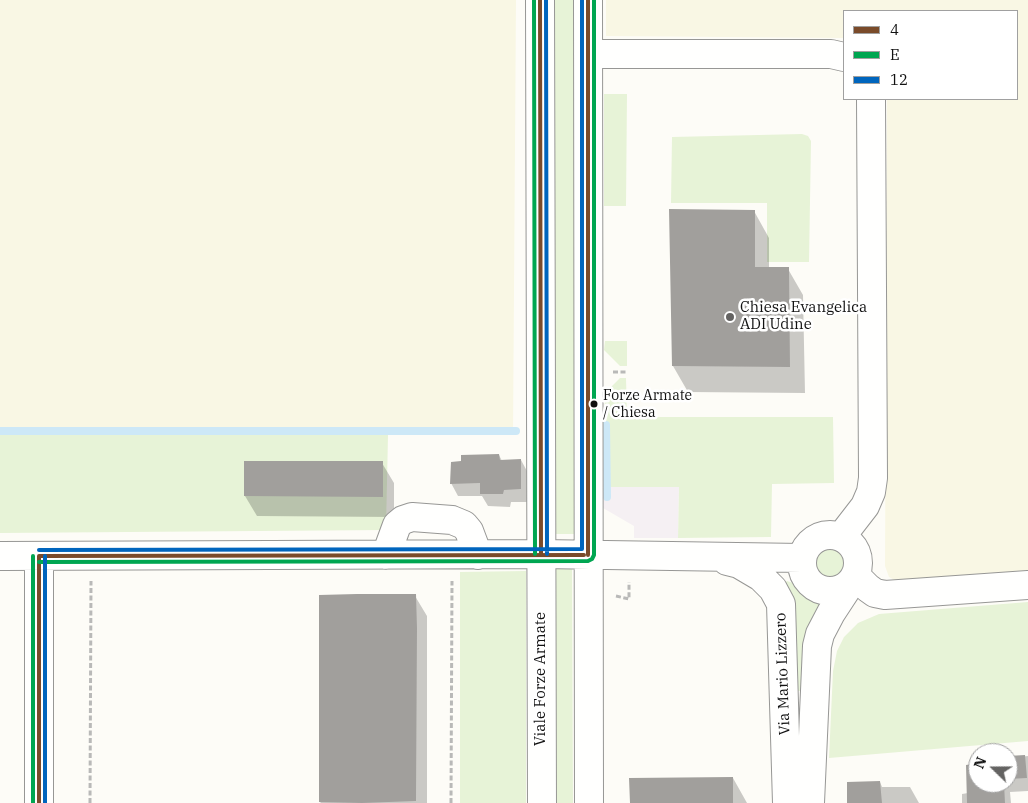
<!DOCTYPE html>
<html>
<head>
<meta charset="utf-8">
<style>
  body { margin:0 }
  #map { position:relative; width:1028px; height:803px; overflow:hidden; background:#fdfcf7; font-family:"IBM Plex Serif",serif }
  canvas { display:block }
  .legend { position:absolute; left:843px; top:10px; width:175px; height:90px; box-sizing:border-box; background:#fff; border:1px solid #a0a0a0; margin:0; padding:6px 9px; list-style:none; font-size:15px; color:#111 }
  .legend li { display:flex; align-items:center; gap:10px; height:25px }
  .legend b { width:25px; border:1px solid #a0a0a0 }
  .north { position:absolute; left:968px; top:743px; width:50px; height:50px; box-sizing:border-box; background:#fff; border:1px solid #a0a0a0; border-radius:50%; rotate:292deg; font-size:14px; font-weight:700; line-height:20px; text-align:center; color:#111 }
  .north::after { content:''; display:block; margin:auto; width:18px; height:22px; background:#646362; clip-path:polygon(50% 0,100% 100%,50% 72%,0 100%) }
</style>
</head>
<body>
<div id="map">
<canvas width="1028" height="803"></canvas>
<ul class="legend">
<li><b style="height:6px;background:#7a4b2a"></b>4</li>
<li><b style="height:6px;background:#00a651"></b>E</li>
<li><b style="height:6px;background:#0065bd"></b>12</li>
</ul>
<div class="north">N</div>
</div>
<script>
const ctx = document.querySelector('canvas').getContext('2d');
ctx.lineJoin = 'round';
function paint(path, color) {
  ctx.fillStyle = color;
  ctx.fill(path, 'evenodd');
}
function shape(rows) {
  const path = new Path2D();
  for (const r of rows) {
    if (r.length === 3) {
      path.moveTo(r[0] + r[2], r[1]);
      path.arc(r[0], r[1], r[2], 0, 2 * Math.PI);
      continue;
    }
    path.moveTo(r[0], r[1]);
    for (let i = 2; i < r.length; i += 2) path.lineTo(r[i], r[i + 1]);
  }
  return path;
}
function trace(path, color, width, dash) {
  ctx.strokeStyle = color;
  ctx.lineWidth = width;
  ctx.lineCap = dash ? 'butt' : 'round';
  ctx.setLineDash(dash || []);
  ctx.stroke(path);
}
function label(font, color, halo, rows, align = 'center') {
  ctx.font = font + ' "IBM Plex Serif",serif';
  ctx.lineWidth = 5;
  ctx.setLineDash([]);
  ctx.textBaseline = 'middle';
  ctx.strokeStyle = halo;
  ctx.fillStyle = color;
  for (const [text, x, y, turn = 0] of rows) {
    ctx.save();
    ctx.translate(x, y);
    ctx.rotate((+turn || 0) * Math.PI / 180);
    ctx.textAlign = isNaN(turn) ? turn : align;
    if (halo) ctx.strokeText(text, 0, 0);
    ctx.fillText(text, 0, 0);
    ctx.restore();
  }
}
paint(shape([
  [603,487,679,487,678,538,634,538,634,526,603,508]
]), '#f5f0f3');
paint(shape([
  [0,0,516,0,513,435,0,434],
  [606,0,1028,0,1028,576,898,582,889,577,885,566,887,99,1017,99,1017,11,844,11,844,38,606,36]
]), '#f9f7e4');
paint(shape([
  [552,0,574,0,574,534,552,534],
  [604,94,627,94,626,206,604,206],
  [802,134,808,136,811,141,809,262,767,262,767,203,671,203,672,137],
  [605,341,627,341,627,366,620,366,604,350],
  [620,378,626,378,627,417,833,417,834,483,772,484,771,537,678,538,679,487,603,487,605,393],
  [0,434,388,435,386,530,0,533],
  [830,563,20],
  [555,569,572,569,573,803,556,803],
  [526,571,526,803,460,803,460,572],
  [787,581,793,583,806,594,820,602,811,623,804,691,790,691,783,585],
  [1028,602,1028,741,829,758,833,671,837,651,844,637,858,623,879,614]
]), '#e7f3d7');
paint(shape([
  [754,211,769,238,769,268,788,269,803,295,805,393,688,392,673,366],
  [499,455,502,461,521,460,528,473,528,502,511,502,510,507,488,506,482,496,458,496,451,483],
  [246,463,382,463,394,483,394,517,257,516,245,496],
  [415,596,427,616,427,803,321,803,320,802],
  [1028,756,1028,791,1010,792,1011,803,962,803,962,794,968,793,973,765,978,760,978,783,1008,783,1008,758],
  [733,778,747,803,631,803],
  [880,782,882,787,910,787,919,803,849,803]
]), '#0003');
trace(shape([
  [606,425,607,497],
  [0,431,516,431]
]), '#cde8f7', 8);
paint(shape([
  [669,209,755,210,755,267,789,267,790,367,672,366],
  [499,454,500,460,521,459,521,489,504,490,503,494,480,494,480,483,450,484,451,462,461,461,461,455],
  [244,461,383,461,383,497,244,496],
  [357,594,416,594,417,628,416,801,362,803,319,802,319,595],
  [1025,755,1027,778,1008,779,1008,756],
  [978,758,978,783,1004,783,1005,803,967,803,966,765,972,764,971,759],
  [733,777,733,803,630,803,629,778],
  [880,781,882,803,847,803,847,782]
]), '#a19f9c');
const minor = shape([
  [540,0,542,803],
  [588,0,589,803],
  [588,54,831,54,844,57],
  [830,563,28],
  [841,537,865,506,871,492,873,478,871,99],
  [386,555,397,525,403,520,412,517,452,520,464,525,469,531,478,555],
  [0,556,541,554,802,558],
  [39,556,39,803],
  [727,561,739,564,761,577,773,589,781,604,787,803],
  [856,576,868,588,875,593,885,595,1028,585],
  [810,803,817,646,820,634,831,613,850,584]
]);
trace(minor, '#979795', 30);
trace(shape([
  [613,372,628,372],
  [616,596,629,599,629,582],
  [90,803,91,581],
  [451,803,452,581]
]), '#b9b9b8', 3, [5, 2.5]);
trace(minor, '#fffffe', 28);
trace(shape([
  [540,0,541,554],
  [588,0,588,555],
  [39,556,584,555],
  [39,556,39,803]
]), '#7a4b2a', 4);
trace(shape([
  [534,0,535,554],
  [33,556,33,803],
  [39,562,588,561,592,559,594,555,594,0]
]), '#00a651', 4);
trace(shape([
  [546,0,547,554],
  [39,550,582,549,582,0],
  [45,556,45,803]
]), '#0065bd', 4);
for (const [x, y, r, color] of [
  [730,317,5,"#646362"],
  [594,404,4.5,"#111"]
]) {
  const dot = new Path2D();
  dot.arc(x, y, r, 0, 2 * Math.PI);
  ctx.fillStyle = color;
  ctx.fill(dot);
  trace(dot, '#fff', 2);
}
label('14px', '#111', '#fff', [
  ["Forze Armate",603,396],
  ["/ Chiesa",603,413]
], 'left');
label('15px', '#111', '#fff', [
  ["Chiesa Evangelica",740,308],
  ["ADI Udine",740,325]
], 'left');
label('15px', '#111', '#fff', [
  ["Via Mario Lizzero",783,674,-92],
  ["Viale Forze Armate",541,679,-90]
]);
</script>
</body>
</html>
